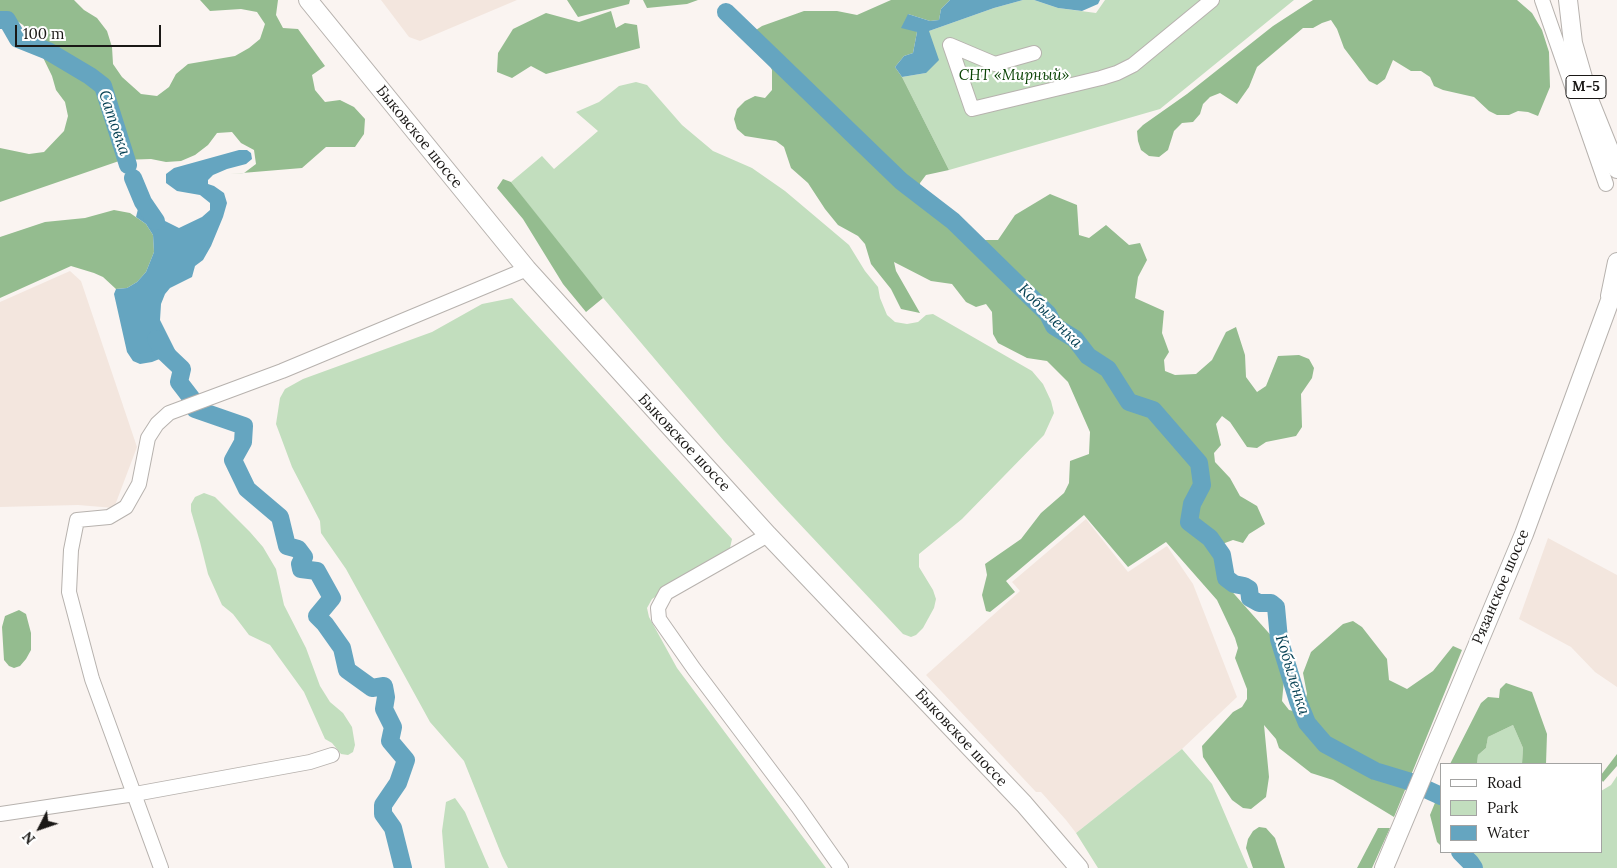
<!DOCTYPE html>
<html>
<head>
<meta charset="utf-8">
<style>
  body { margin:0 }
  #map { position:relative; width:1617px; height:868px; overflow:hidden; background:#faf4f1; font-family:Lora,serif }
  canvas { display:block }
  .legend { position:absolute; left:1440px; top:763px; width:162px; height:90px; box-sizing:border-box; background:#fff; border:1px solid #a3a3a2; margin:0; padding:6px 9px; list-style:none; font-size:15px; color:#1a1816 }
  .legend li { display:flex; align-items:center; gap:10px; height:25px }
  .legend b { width:25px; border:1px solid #a3a3a2 }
  .north { position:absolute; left:15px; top:803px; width:50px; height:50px; -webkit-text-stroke:4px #fff; paint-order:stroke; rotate:229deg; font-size:14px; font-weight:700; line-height:20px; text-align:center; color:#1a1816 }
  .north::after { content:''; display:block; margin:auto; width:18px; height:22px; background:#1a1816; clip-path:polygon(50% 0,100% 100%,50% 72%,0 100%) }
  .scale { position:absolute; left:15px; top:25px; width:146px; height:22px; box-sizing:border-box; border:2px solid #1a1816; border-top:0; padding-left:6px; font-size:15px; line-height:18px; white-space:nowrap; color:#1a1816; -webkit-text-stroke:4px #fff; paint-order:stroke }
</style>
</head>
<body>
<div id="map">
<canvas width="1617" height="868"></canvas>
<ul class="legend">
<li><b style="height:6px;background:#fff"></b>Road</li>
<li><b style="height:14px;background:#c2debe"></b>Park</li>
<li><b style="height:14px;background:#65a5c0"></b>Water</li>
</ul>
<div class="north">N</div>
<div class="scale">100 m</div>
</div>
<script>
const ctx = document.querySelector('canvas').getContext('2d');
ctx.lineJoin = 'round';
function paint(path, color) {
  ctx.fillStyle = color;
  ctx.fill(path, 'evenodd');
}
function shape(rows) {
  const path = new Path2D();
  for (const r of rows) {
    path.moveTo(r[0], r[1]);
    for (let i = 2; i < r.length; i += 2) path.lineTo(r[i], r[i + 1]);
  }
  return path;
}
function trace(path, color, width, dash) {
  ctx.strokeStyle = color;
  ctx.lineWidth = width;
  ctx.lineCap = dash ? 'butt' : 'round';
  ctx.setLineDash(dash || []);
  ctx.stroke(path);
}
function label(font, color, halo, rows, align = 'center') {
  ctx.font = font + ' Lora,serif';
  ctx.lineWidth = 4.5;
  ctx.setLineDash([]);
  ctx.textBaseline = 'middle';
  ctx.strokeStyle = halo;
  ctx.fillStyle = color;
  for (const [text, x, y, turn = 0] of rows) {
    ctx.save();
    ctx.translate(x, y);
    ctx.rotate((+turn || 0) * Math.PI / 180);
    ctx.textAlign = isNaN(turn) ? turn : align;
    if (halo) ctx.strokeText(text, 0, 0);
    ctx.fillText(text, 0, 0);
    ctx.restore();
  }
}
paint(shape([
  [381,0,517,0,420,41,409,37],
  [70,271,81,281,137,447,114,508,78,505,0,507,0,302],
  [1086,519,1128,572,1167,546,1193,584,1237,697,1182,749,1076,833,1066,820,1041,792,1036,792,926,675,1020,591,1012,582],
  [1548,538,1617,575,1617,687,1595,672,1571,647,1519,619]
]), '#f3e6de');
paint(shape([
  [1023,0,1034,0,1058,8,1096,13,1105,0,1294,0,1160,109,949,170,902,77,926,73,929,31,994,8],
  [636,82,647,85,682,125,713,151,752,168,785,191,849,245,865,271,878,287,880,298,887,315,895,322,907,324,918,322,926,315,933,314,1032,371,1043,384,1051,401,1054,413,1044,435,962,519,919,554,919,567,933,590,936,599,934,608,923,628,916,635,911,637,903,634,779,502,724,441,577,267,511,182,542,156,554,169,598,131,576,112,599,102,619,86],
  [512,298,732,539,730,548,652,599,647,608,649,617,677,668,826,868,508,868,502,856,464,761,430,722,346,569,321,533,320,521,292,467,276,424,280,398,285,389,303,379,432,332,482,304],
  [204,493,215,497,250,532,263,547,276,569,284,605,306,648,320,686,330,702,343,713,352,727,355,745,353,752,348,755,341,754,332,743,325,739,304,692,270,645,249,635,233,614,222,605,208,574,200,542,191,511,191,504,195,497],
  [1513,725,1523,748,1522,764,1477,764,1478,755,1486,748,1488,737],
  [1182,749,1212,784,1248,868,1098,868,1076,833],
  [1617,776,1617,868,1479,868,1473,860,1469,852,1601,852,1601,791,1611,785],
  [455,798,465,812,489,868,445,868,442,831,446,802]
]), '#c2debe');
paint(shape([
  [0,0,74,0,84,10,97,18,107,31,112,47,113,64,122,77,141,94,157,96,169,87,176,74,188,64,235,56,249,48,260,39,265,24,257,12,241,9,210,11,200,0,278,0,276,15,283,28,298,29,325,66,312,75,315,90,325,102,340,100,354,107,365,119,364,134,355,147,326,147,302,168,230,174,244,173,256,164,254,150,241,143,232,132,217,133,208,145,195,155,181,161,166,162,151,159,122,160,0,202,0,148,29,154,44,152,64,131,68,116,65,102,56,90,52,76,33,37,23,25,11,17,0,13],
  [567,0,630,0,629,4,578,17],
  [643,0,698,0,687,4,647,8],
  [891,0,950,0,941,9,939,20,930,21,908,14,917,32,913,53,904,56,895,67,902,77,949,170,926,175,920,183,921,203,968,240,998,240,1015,215,1050,194,1077,205,1079,235,1089,238,1106,225,1129,245,1140,243,1147,260,1138,277,1135,298,1164,311,1162,333,1169,352,1164,360,1165,371,1175,375,1196,374,1212,360,1226,332,1236,327,1245,355,1246,377,1257,392,1266,386,1278,356,1299,355,1309,359,1314,368,1312,378,1301,394,1302,427,1296,436,1266,442,1257,448,1247,447,1230,422,1222,416,1216,424,1221,445,1214,453,1215,462,1230,478,1240,496,1257,506,1265,524,1249,534,1243,543,1233,540,1214,547,1215,559,1220,578,1275,640,1284,680,1282,701,1289,710,1298,712,1304,704,1307,694,1303,673,1311,652,1343,624,1353,621,1362,627,1387,659,1389,680,1407,689,1433,671,1453,646,1462,650,1394,817,1333,780,1311,773,1279,748,1276,739,1264,725,1269,777,1266,797,1251,809,1243,808,1232,800,1203,757,1202,746,1233,712,1242,707,1247,699,1247,689,1235,658,1238,648,1235,638,1217,600,1166,542,1128,567,1084,515,1006,581,1015,592,990,612,986,611,982,595,987,575,985,564,1021,539,1041,513,1064,493,1069,483,1070,461,1089,454,1090,432,1068,382,1047,361,1027,358,998,343,993,334,992,312,986,304,976,307,966,302,952,284,931,281,894,262,896,271,920,313,901,309,891,289,871,264,865,244,858,236,838,225,825,209,808,183,791,168,784,147,776,141,745,136,737,129,734,119,737,109,745,101,755,96,765,98,772,90,772,70,753,32,762,26,804,11,837,11,857,15],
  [1313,0,1517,0,1532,13,1542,30,1549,52,1550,87,1538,116,1528,112,1518,111,1509,115,1497,115,1489,111,1474,97,1443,90,1434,86,1430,77,1421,71,1411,71,1393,60,1385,79,1377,85,1369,81,1344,48,1337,29,1331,20,1322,23,1313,28,1303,28,1257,67,1249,87,1237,104,1220,93,1210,97,1203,104,1200,114,1193,122,1182,123,1174,131,1168,150,1159,157,1149,156,1141,150,1138,141,1137,131,1143,125,1187,94,1273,26],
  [611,11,616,28,625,23,637,25,640,48,546,74,531,66,512,78,497,72,498,53,513,29,546,13,579,22],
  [503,179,511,182,603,298,586,312,563,284,523,219,497,188],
  [114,210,130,213,146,224,153,235,154,252,146,272,137,282,127,288,116,289,103,277,94,273,71,266,0,298,0,237,45,222,85,218],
  [19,610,26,614,31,633,31,650,26,659,20,666,14,668,9,666,4,660,2,627,5,616],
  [1506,683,1532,692,1547,734,1546,764,1522,764,1523,748,1513,725,1488,737,1486,748,1478,755,1477,764,1450,764,1481,703,1488,697,1499,698,1500,689],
  [1617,754,1617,766,1603,782,1601,779,1601,775],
  [1441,788,1441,846,1437,842,1430,815],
  [1259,827,1266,828,1275,838,1285,868,1253,868,1246,848,1248,839,1253,831],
  [1378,828,1390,828,1372,868,1357,868]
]), '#94bc8f');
paint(shape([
  [950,0,1023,0,994,8,929,31,939,60,926,73,902,77,895,67,904,56,913,53,917,32,901,28,908,14,930,21,939,20,941,9],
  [1034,0,1100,0,1098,4,1082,11,1058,8],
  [239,150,247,150,251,153,252,159,246,164,227,169,213,175,208,180,208,184,214,186,224,193,227,203,223,217,211,246,203,260,195,266,192,277,170,288,165,294,161,304,160,320,177,354,175,357,162,358,152,362,140,364,133,361,127,352,114,294,116,289,127,288,137,282,146,272,154,252,153,235,146,224,136,217,138,209,143,202,150,205,161,219,179,228,202,217,210,210,210,203,200,195,177,191,166,183,166,174,174,168]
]), '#65a5c0');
trace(shape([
  [726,12,901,181,953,221,1048,314,1054,326,1075,339,1088,356,1108,369,1129,402,1153,410,1199,463,1202,485,1192,504,1189,522,1210,538,1222,555,1226,578,1234,584,1244,586,1249,589,1250,598,1259,603,1271,603,1276,607,1279,639,1298,701,1307,723,1325,744,1375,771,1408,781,1441,796],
  [0,20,7,20,18,39,48,51,90,76,103,86,128,165],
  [133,178,143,202,156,221],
  [156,339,163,351,182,369,179,382,192,399],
  [195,409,244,426,243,442,233,460,247,489,280,517,287,546,298,549,304,557,300,564,301,569,317,571,332,598,317,616,325,624,342,648,347,670,372,688,384,686,386,697,384,709,393,727,390,741,406,760,398,783,383,805,383,814,393,828,403,868],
  [1460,852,1470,862,1474,868]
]), '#65a5c0', 18);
const minor = shape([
  [1542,0,1606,184],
  [1034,53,995,64,950,45,972,109,1101,78,1117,73,1133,65,1212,0],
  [768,535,666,593,658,608,659,619,694,669,798,807,841,868],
  [0,814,135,794,310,762,332,755],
  [161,868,92,679,69,592,71,550,77,520,109,517,126,507,139,484,148,438,157,424,169,413,282,371,527,269]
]);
const major = shape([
  [308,0,527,269,768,535,1024,804,1079,868],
  [1568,0,1573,43,1590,102,1617,169],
  [1610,296,1617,262],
  [1384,868,1524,534,1609,303,1617,285]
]);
trace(minor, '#b7b2ae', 16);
trace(major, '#b7b2ae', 20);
trace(minor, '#fff', 14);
trace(major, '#fff', 18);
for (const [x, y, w] of [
  [1586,87,40]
]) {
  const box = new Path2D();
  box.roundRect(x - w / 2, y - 11.5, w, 23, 4);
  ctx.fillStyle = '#fff';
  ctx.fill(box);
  trace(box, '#1a1816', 1);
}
label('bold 14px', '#1a1816', null, [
  ["М-5",1586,87]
]);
label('italic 15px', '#084203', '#fff', [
  ["СНТ «Мирный»",1014,76]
]);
label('15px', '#1a1816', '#fff', [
  ["Быковское шоссе",419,137,51],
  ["Быковское шоссе",684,443,47],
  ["Рязанское шоссе",1501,587,-67],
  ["Быковское шоссе",961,738,47]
]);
label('italic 16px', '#033f52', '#fff', [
  ["Сатовка",114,123,71],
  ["Кобыленка",1050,316,45],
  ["Кобыленка",1292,675,73]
]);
</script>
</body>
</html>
